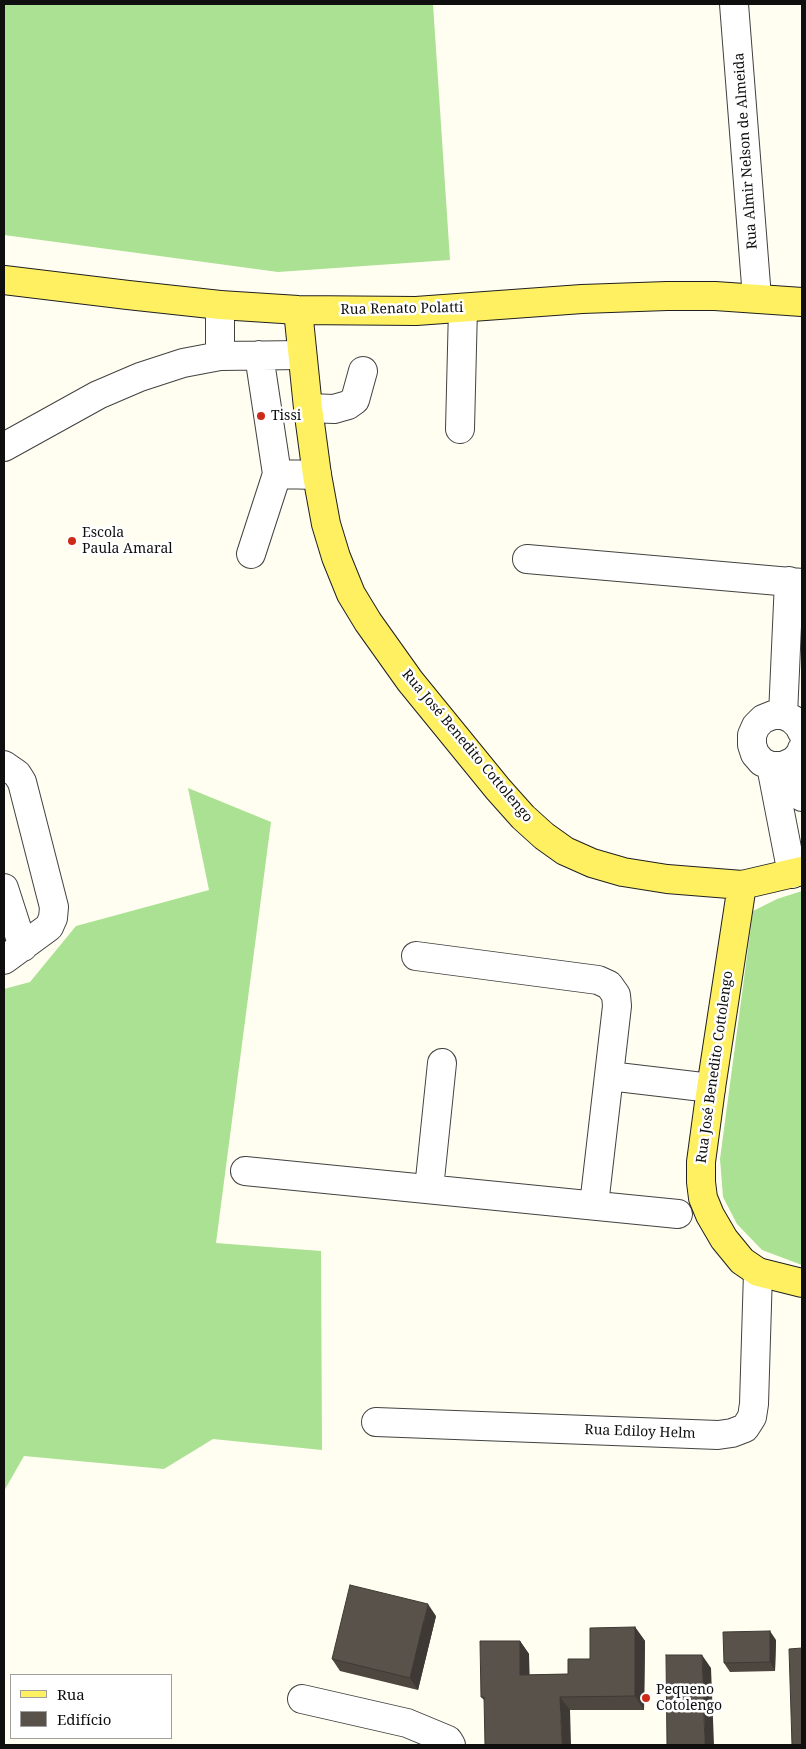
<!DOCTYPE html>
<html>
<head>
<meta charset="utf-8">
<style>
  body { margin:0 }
  #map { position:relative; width:806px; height:1749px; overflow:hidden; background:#fffef1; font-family:"Noto Serif",serif }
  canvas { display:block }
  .frame { position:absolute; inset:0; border:5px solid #0f0f0f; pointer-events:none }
  .legend { position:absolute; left:10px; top:1674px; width:162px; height:65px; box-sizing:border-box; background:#fff; border:1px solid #9f9f9f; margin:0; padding:6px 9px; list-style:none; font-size:15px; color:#0f0f0f }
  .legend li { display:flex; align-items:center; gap:10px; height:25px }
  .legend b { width:25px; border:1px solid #9f9f9f }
</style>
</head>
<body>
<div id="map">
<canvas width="806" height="1749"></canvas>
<div class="frame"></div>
<ul class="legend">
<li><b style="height:6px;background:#fff061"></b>Rua</li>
<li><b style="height:14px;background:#59524a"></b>Edifício</li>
</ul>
</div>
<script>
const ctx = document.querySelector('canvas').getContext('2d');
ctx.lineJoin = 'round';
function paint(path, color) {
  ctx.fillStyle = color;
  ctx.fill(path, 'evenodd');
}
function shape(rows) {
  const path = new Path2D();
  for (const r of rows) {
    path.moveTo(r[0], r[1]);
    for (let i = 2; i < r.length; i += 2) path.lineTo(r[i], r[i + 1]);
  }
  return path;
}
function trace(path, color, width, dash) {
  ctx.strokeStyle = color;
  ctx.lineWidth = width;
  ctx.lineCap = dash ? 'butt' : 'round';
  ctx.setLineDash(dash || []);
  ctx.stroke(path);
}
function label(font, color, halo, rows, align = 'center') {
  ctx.font = font + ' "Noto Serif",serif';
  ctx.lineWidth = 5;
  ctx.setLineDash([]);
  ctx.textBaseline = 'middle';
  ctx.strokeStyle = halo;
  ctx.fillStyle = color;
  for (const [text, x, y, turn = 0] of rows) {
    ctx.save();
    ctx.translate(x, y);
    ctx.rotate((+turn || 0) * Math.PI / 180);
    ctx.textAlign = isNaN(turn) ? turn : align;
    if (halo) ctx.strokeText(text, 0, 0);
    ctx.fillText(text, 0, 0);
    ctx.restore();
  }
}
paint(shape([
  [4,4,433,4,450,260,278,272,4,235],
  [188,788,271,822,216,1243,321,1251,322,1450,213,1439,164,1469,24,1456,4,1491,4,989,30,982,76,926,209,890],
  [802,891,802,1265,762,1250,737,1224,723,1197,720,1159,753,911,777,899]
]), '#abe193');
const minor = shape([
  [734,4,757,298],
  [220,356,220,305],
  [308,408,334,409,348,405,355,400,363,371],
  [460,429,463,308],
  [4,447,98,395,140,377,183,363,220,356,302,355],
  [277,474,317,475],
  [251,554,277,474,259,355],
  [527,559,802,583],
  [783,715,789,581],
  [802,732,799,726,792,719,783,715,773,715,763,719,756,726,752,735,752,745,755,754,762,762,771,766,783,766,794,761,801,753,802,749],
  [794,761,802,797],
  [4,765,17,774,22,782,54,907,53,918,49,927,4,960],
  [771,766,792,874],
  [4,888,23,947],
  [416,956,598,980,609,985,616,995,617,1006,594,1205],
  [609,1076,711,1088],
  [245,1171,678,1214],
  [429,1189,442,1063],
  [376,1422,718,1435,732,1433,745,1428,752,1417,754,1404,758,1272],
  [302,1699,407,1723,448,1740,451,1745]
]);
const major = shape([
  [4,280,128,295,220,305,298,310,416,311,582,299,667,296,715,296,802,302],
  [298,310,308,408,317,475,326,524,336,557,351,594,368,622,410,681,498,789,523,817,544,836,565,851,592,863,623,872,667,879,742,885,711,1088,701,1162,701,1182,703,1198,710,1215,724,1239,742,1261,758,1272,802,1283],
  [742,885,802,871]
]);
trace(minor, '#424242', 30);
trace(major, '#202020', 30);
trace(minor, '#fff', 28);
trace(major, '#fff061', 28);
paint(shape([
  [436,1616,418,1690,340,1671,332,1659],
  [635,1627,645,1641,644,1710,570,1710,484,1700,481,1697,520,1641,529,1654,529,1675,568,1674],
  [776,1640,775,1671,730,1672,724,1663]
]), '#4d4740');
paint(shape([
  [428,1604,436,1616,418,1690,410,1678],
  [635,1627,645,1641,644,1710,635,1696],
  [770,1631,776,1640,775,1671,770,1662],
  [520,1641,529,1654,530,1689,520,1675],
  [702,1655,711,1668,714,1745,705,1745],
  [560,1697,570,1710,571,1745,562,1745]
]), '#3e3934');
const building = shape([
  [350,1585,428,1604,410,1678,332,1659,350,1585],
  [635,1627,635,1696,560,1697,562,1745,485,1745,484,1697,481,1697,480,1641,520,1641,520,1675,568,1674,568,1659,590,1659,590,1628,635,1627],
  [770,1631,770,1662,724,1663,723,1632,770,1631],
  [802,1648,802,1745,792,1745,789,1649,802,1648],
  [666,1655,702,1655,705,1745,667,1745,666,1655]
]);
paint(building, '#59524a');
trace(building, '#3e3934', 1);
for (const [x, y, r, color] of [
  [261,416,5,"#ce2a18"],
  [72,541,5,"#ce2a18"],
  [646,1698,5,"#ce2a18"]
]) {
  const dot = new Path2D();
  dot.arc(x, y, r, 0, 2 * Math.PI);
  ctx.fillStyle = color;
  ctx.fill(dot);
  trace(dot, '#fff', 2);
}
label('14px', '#0f0f0f', '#fff', [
  ["Rua Almir Nelson de Almeida",746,151,-94],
  ["Rua Renato Polatti",402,309,-1],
  ["Rua José Benedito Cottolengo",467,746,50],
  ["Rua José Benedito Cottolengo",715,1067,-82],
  ["Rua Ediloy Helm",640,1432,2]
]);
label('14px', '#0f0f0f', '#fff', [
  ["Tissi",271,416],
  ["Escola",82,533],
  ["Paula Amaral",82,549],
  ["Pequeno",656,1690],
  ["Cotolengo",656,1706]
], 'left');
</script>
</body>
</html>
